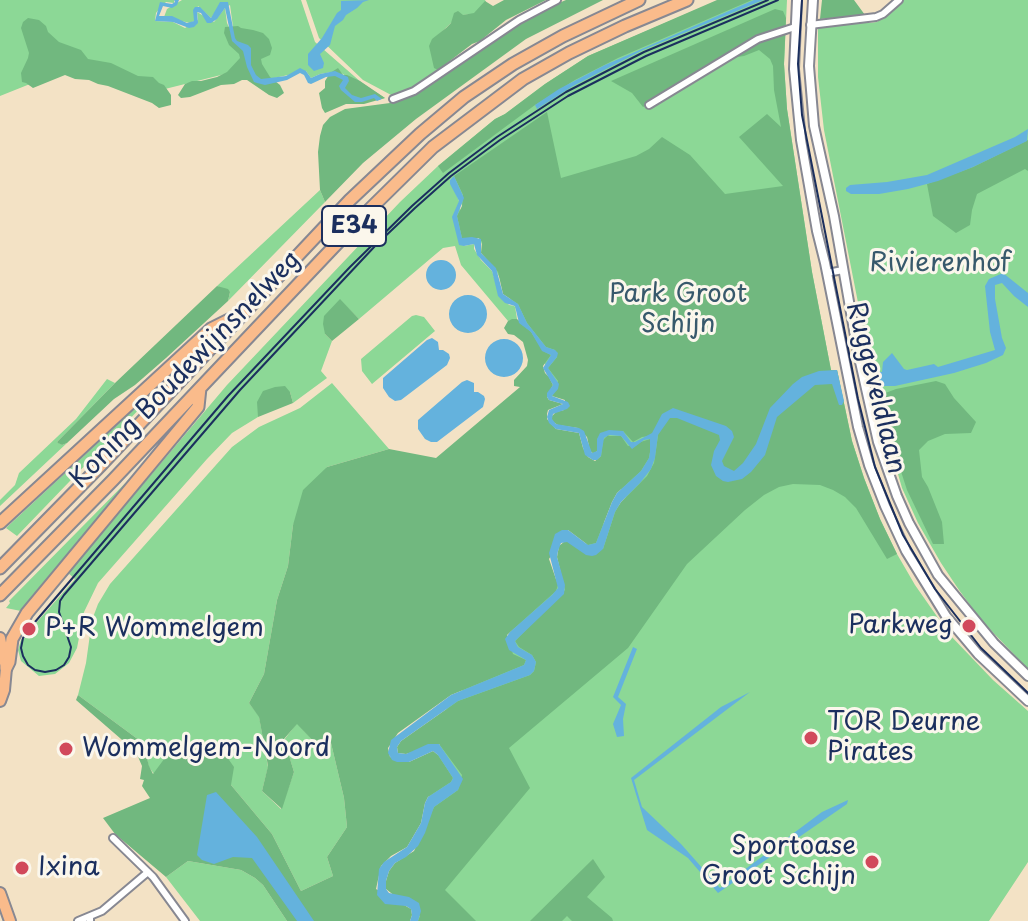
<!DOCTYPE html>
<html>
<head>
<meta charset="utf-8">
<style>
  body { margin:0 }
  canvas { display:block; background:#f3e2c5 }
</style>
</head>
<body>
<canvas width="1028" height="921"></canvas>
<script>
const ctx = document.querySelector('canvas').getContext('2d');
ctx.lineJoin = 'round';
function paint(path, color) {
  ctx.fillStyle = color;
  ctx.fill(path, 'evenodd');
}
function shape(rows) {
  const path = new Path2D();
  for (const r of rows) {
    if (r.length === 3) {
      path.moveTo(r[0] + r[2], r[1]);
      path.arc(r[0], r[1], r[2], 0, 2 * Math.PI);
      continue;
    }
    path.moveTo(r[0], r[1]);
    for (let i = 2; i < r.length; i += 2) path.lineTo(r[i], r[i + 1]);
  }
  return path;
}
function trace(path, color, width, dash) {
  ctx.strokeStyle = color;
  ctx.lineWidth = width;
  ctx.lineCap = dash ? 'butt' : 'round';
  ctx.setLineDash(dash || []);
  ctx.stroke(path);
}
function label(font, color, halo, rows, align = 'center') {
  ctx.font = font + ' "Playpen Sans",sans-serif';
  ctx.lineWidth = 6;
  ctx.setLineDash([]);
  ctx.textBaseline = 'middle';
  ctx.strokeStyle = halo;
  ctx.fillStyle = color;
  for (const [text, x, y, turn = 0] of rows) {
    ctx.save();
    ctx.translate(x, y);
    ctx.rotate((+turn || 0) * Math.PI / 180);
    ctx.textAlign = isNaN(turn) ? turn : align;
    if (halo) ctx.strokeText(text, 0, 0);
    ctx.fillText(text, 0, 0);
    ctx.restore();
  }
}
paint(shape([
  [0,0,174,0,174,3,166,2,159,9,156,13,155,21,173,22,185,28,198,20,197,12,214,22,225,8,227,23,246,64,225,74,157,91,70,68,0,96],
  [182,0,301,0,315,42,362,83,385,98,382,99,338,71,320,74,311,78,306,71,270,79,233,27,230,5,214,14,211,18,198,6,194,21,190,23,164,17,167,9],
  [306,0,485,0,486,2,474,14,463,15,451,23,431,42,443,68,412,90,393,96,363,80,319,38],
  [719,0,787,0,784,64,787,109,812,272,831,370,837,370,852,441,864,478,880,519,897,554,915,585,950,635,993,680,1028,711,1028,862,989,921,418,921,409,897,447,708,626,497,558,389,462,206,454,177,450,180,459,201,464,246,474,244,474,249,481,260,492,271,497,287,509,305,515,306,517,319,508,321,461,265,455,246,443,248,359,319,340,300,325,334,332,341,321,371,327,378,293,403,290,392,258,402,258,417,232,433,207,459,98,583,84,612,77,648,69,663,55,674,39,676,21,661,18,650,21,640,75,579,68,573,227,385,400,202,438,166,495,119,505,114,545,84,588,56],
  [903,0,1028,0,1028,669,981,620,959,590,941,563,918,523,902,488,878,404,824,130,818,77,818,28,821,26,866,20,869,23,877,22],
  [320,190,325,202,228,301,230,292,217,286],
  [416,315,424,317,435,331,372,384,362,371,361,359,412,316],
  [107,379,115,383,57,442,62,445,67,443,0,506,0,500,15,485,19,473,76,419],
  [332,383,389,449,327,467,293,525,288,566,277,600,264,674,249,703,259,716,268,767,262,791,281,809,294,772,284,740,297,723,316,744,331,743,344,798,347,827,327,857,333,876,301,891,272,834,231,785,154,774,149,767,143,743,78,695,86,663,92,620,98,604,110,584,232,447,259,427,300,408],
  [143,401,147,401,17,536,6,528],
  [149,459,21,611,6,608,10,603,9,601],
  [188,861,241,870,255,878,263,885,287,921,200,921,166,877]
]), '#8cd896');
paint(shape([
  [504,0,546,0,506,20,480,41,472,44,438,70,434,68,429,46,432,39,446,28,451,23,454,13,458,11,463,15,474,13,485,1,493,6],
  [566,0,603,0,526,39,416,119,363,163,325,202,320,190,318,152,320,136,323,125,330,117,345,109,390,103,413,96,502,34,540,11],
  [717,0,752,0,618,58,575,80,535,105,443,173,438,166,495,119,505,114,545,84,588,56],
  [822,0,854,0,865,15,820,19],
  [775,9,783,11,786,18,784,64,787,109,812,272,831,370,837,370,852,441,864,478,880,519,897,554,887,559,856,508,845,497,833,490,820,485,793,484,779,487,764,495,745,510,687,564,628,648,509,748,530,788,445,890,476,921,418,921,420,916,386,889,386,881,389,871,395,863,414,851,434,807,458,790,462,775,439,744,406,754,398,753,397,747,401,741,458,701,530,675,534,671,536,662,532,655,519,647,515,641,565,590,557,557,559,546,565,541,603,549,615,512,621,502,647,476,654,463,658,435,642,437,633,442,623,431,597,439,597,451,594,454,590,451,587,437,578,428,558,425,553,422,551,417,556,412,564,410,565,400,552,396,558,381,548,368,557,357,555,350,546,347,527,323,518,304,503,294,498,272,481,253,482,242,479,238,462,238,457,216,462,206,463,195,454,176,547,112,561,178,636,156,649,149,662,137,690,155,725,194,783,186,739,137,767,114,781,127,774,90,773,66,770,59,759,50,744,56,737,57,728,54,643,107,632,93,611,81],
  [28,18,39,20,46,26,48,32,59,42,81,50,88,59,111,63,138,76,153,77,159,83,164,85,171,95,171,105,159,108,152,103,108,86,98,84,89,80,75,79,65,75,33,88,26,83,22,82,21,73,28,58,29,53,21,28,23,22],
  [238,26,241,28,253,30,263,33,269,39,272,48,270,55,261,59,262,64,270,77,280,85,284,93,277,98,269,95,247,80,242,80,234,84,221,85,190,97,181,98,178,95,185,84,192,81,201,81,217,77,227,72,240,58,239,54,229,45,224,33,225,27],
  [338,68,343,75,347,75,360,81,385,98,364,104,346,104,325,113,322,108,319,93,325,88,325,81,330,73],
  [1028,140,1028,171,1025,169,977,194,972,210,970,225,956,233,933,216,927,184,973,167],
  [217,286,228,289,230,292,228,301,166,358,135,385,114,399,67,443,62,445,58,443,57,442,115,383],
  [340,299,359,319,332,341,325,334,323,324,324,316],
  [512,319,517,319,531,332,543,351,551,355,543,366,545,373,549,377,553,385,547,397,549,400,563,404,548,410,547,414,547,419,556,429,579,433,583,448,588,457,595,461,601,456,603,440,607,436,621,436,628,446,650,439,650,452,649,458,641,471,617,493,612,502,596,543,588,545,568,530,549,559,558,585,556,591,507,635,513,654,526,660,524,665,451,695,398,733,388,748,390,757,409,762,433,751,438,755,453,778,451,782,428,797,425,803,421,823,407,847,391,856,381,866,376,889,411,909,412,915,410,921,287,921,263,885,255,878,241,870,188,861,166,877,115,834,103,818,150,798,142,786,144,780,140,779,142,766,136,752,76,700,78,695,143,743,149,766,153,774,173,747,215,740,234,767,231,785,272,834,301,891,333,876,327,857,347,827,344,798,331,743,316,744,297,724,284,739,294,772,282,809,262,791,268,766,259,717,249,703,264,674,277,600,288,566,293,525,303,490,327,467,389,449,436,458,520,387,514,386,514,380,527,366,528,360,523,342,514,335,508,334,504,328,508,321],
  [936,381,945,384,954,398,976,422,971,433,945,434,928,441,919,450,922,477,928,487,942,522,944,544,933,544,907,490,895,453,880,395,896,389],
  [285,386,290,392,293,403,258,417,257,402,263,391,275,387],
  [593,859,605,877,587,897,612,918,613,921,572,921,567,916,562,921,530,921]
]), '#71b87f');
paint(shape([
  [174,0,179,0,177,5,172,8,163,6,159,16,172,16,187,23,194,21,193,10,195,7,200,7,211,18,220,2,228,2,235,38,237,41,248,45,251,48,251,65,256,75,261,79,286,76,300,68,306,71,311,78,320,74,335,71,348,77,349,81,345,88,352,95,361,98,375,94,382,99,377,101,374,98,362,102,355,102,341,90,339,86,343,80,335,76,326,77,311,84,308,83,304,75,300,73,287,80,265,85,257,83,254,82,247,67,243,51,232,41,225,8,217,19,211,23,207,23,201,13,197,12,198,23,194,27,189,28,173,22,155,21,160,2,172,4,175,2],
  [369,0,363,2,357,8,346,15,343,20,335,26,330,45,320,54,324,63,323,68,314,71,308,65,308,54,322,38,337,13,341,10,341,1],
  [754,0,763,0,643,50,573,86,537,109,535,105,559,89,605,65],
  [1028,129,1027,141,973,167,938,181,908,189,879,194,851,194,846,191,846,188,850,185,887,182,927,175,1015,137],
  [454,176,464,198,457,216,462,238,472,237,481,239,481,253,496,268,503,294,518,304,527,323,546,347,555,350,558,353,557,357,548,368,559,384,558,389,552,396,568,402,570,406,567,409,553,414,552,419,556,424,579,428,584,431,592,453,597,451,597,439,600,433,609,430,623,431,631,442,635,442,652,433,662,414,673,408,726,426,732,431,734,437,722,461,724,466,734,471,743,463,756,444,770,408,793,384,802,377,819,371,837,370,844,401,842,405,839,405,832,384,815,385,777,417,765,455,751,472,742,479,728,482,723,481,716,476,711,465,714,451,720,440,719,435,677,418,670,418,658,435,655,458,651,469,640,483,621,502,615,512,603,549,596,555,592,556,586,555,567,542,561,543,558,551,557,557,565,585,564,594,515,641,518,647,532,655,536,662,534,671,530,675,458,701,401,741,397,747,398,753,406,754,428,744,439,744,463,779,458,790,434,807,425,833,418,846,406,857,395,863,389,871,386,881,386,889,389,893,409,897,419,903,421,911,418,921,410,921,412,915,411,909,406,906,385,904,377,895,379,869,384,862,407,847,421,823,425,803,428,797,451,782,453,778,438,755,433,751,409,762,397,762,392,760,388,753,391,740,451,695,524,665,526,660,509,650,505,639,510,632,552,595,558,588,549,553,555,534,562,530,568,530,588,545,596,543,612,502,617,493,641,471,649,458,650,452,650,439,644,440,632,449,621,436,609,435,604,438,601,456,597,460,593,460,585,455,579,433,556,429,549,423,547,417,549,410,563,404,549,400,547,397,547,393,553,385,543,368,551,355,542,351,531,332,519,323,515,306,505,303,498,296,492,271,477,255,474,244,464,246,459,245,452,217,459,201,450,184,450,180],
  [441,275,15],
  [1003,273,1028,293,1028,307,1014,296,1002,283,995,285,995,299,1002,338,1006,348,1003,355,986,363,954,373,895,386,875,386,872,371,882,372,883,362,892,353,904,369,907,370,934,364,938,367,995,350,990,332,985,286,989,279],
  [468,314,19],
  [432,338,438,342,439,350,443,350,449,354,450,358,447,365,401,400,395,401,389,397,383,388,383,378,427,340],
  [504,358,19],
  [467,380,474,383,474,392,478,392,484,396,485,399,483,407,437,442,431,442,425,439,418,429,418,420,462,382],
  [633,647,637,649,618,697,626,704,623,719,624,736,617,737,613,724,621,705,613,697],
  [750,692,634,780,642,807,681,844,720,888,822,812,848,800,847,804,718,893,688,858,647,830,631,778,721,707],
  [216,792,257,837,314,921,297,921,252,858,233,857,214,864,202,860,197,855,207,795]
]), '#64b2dd');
const minor = shape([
  [810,25,876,17,883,14,899,0],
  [393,99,414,91,519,20,557,0],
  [649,105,758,39,795,27],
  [827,273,843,270],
  [113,838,153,877,185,921],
  [90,916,102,911,148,872],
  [78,921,90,916,90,921]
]);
const tertiary = shape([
  [797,0,794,69,801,140,817,231,825,263,858,427,869,465,885,506,906,551,946,616,978,654,1028,701],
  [813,0,809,66,814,126,834,216,858,353,878,442,897,496,909,523,938,575,994,643,1028,676]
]);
const primary = shape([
  [0,638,6,668,4,690,0,701],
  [0,893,10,921]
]);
const motorway = shape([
  [0,523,211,329,239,315],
  [0,568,100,466,350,200,420,134,464,97,513,64,563,36,639,0],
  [0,595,113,480,363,216,433,147,523,79,569,53,625,26,687,0],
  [6,668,9,662,12,639,27,613,198,407,200,388]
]);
trace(minor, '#878892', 10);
trace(tertiary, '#878892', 12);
trace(primary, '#878892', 14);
trace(motorway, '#878892', 15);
trace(minor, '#fff', 6);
trace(tertiary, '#fff', 8);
trace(primary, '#fabb8b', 10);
trace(motorway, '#fabb8b', 11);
trace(shape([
  [768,0,644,52,566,92,497,137,449,173,412,206,350,267,228,396,29,629,23,638,21,648,23,656,28,665,35,670,45,672,56,670,64,665,69,657,71,647,59,612,60,601,64,595,240,390,376,245,415,208,451,176,500,140,568,96,646,56,778,0],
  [802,0,798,64,802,115,858,399,875,467,903,535,935,589,981,648,1028,693]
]), '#1b2f5e', 2);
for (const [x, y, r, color] of [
  [969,626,8,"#d1495b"],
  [29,629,8,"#d1495b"],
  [811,738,8,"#d1495b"],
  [66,749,8,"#d1495b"],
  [872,862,8,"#d1495b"],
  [22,868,8,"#d1495b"]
]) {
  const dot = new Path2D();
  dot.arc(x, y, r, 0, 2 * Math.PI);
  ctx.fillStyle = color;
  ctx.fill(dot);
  trace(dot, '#fbf7ec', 3);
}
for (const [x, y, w] of [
  [354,226,64]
]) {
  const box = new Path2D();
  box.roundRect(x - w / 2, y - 20, w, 40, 6);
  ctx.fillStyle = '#fbf7ec';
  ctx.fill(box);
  trace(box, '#1b2f5e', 2);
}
label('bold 24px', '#1b2f5e', null, [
  ["E34",354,226]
]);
label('26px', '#37596c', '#fbf7ec', [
  ["Rivierenhof",940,264],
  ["Park Groot",678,295],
  ["Schijn",678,325]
]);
label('26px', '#1b2f5e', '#fbf7ec', [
  ["Koning Boudewijnsnelweg",186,370,-46],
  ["Ruggeveldlaan",875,388,76]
]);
label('26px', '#1b2f5e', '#fbf7ec', [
  ["Parkweg",953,626,"right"],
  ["P+R Wommelgem",45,629],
  ["TOR Deurne",827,723],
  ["Pirates",827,753],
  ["Wommelgem-Noord",82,749],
  ["Sportoase",856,847,"right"],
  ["Groot Schijn",856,877,"right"],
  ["Ixina",38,868]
], 'left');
</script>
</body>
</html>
